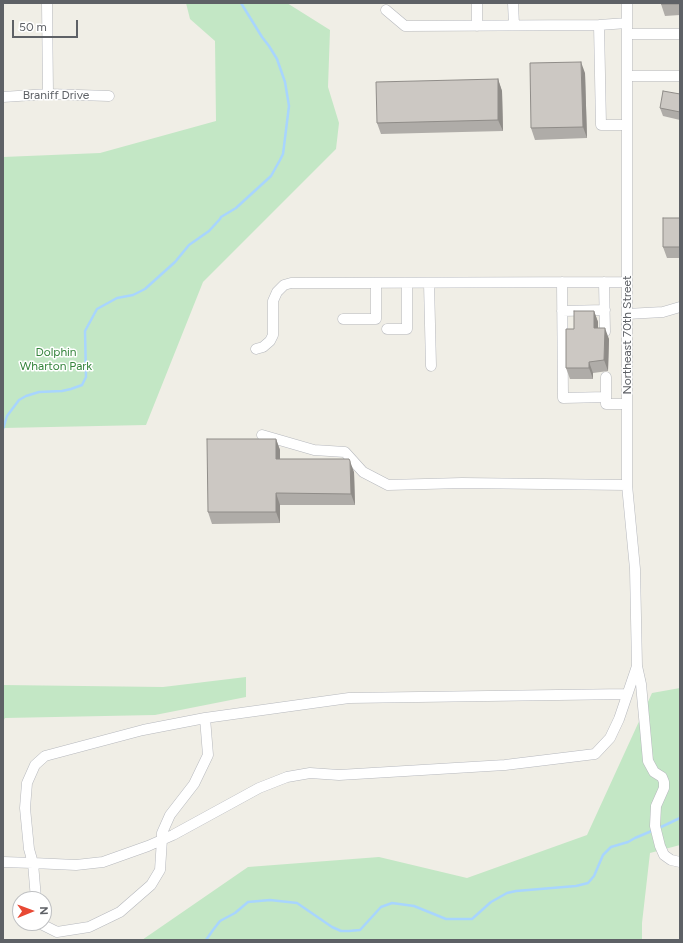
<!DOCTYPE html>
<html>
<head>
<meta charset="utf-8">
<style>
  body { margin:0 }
  #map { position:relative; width:683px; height:943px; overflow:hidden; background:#f0eee6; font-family:Figtree,sans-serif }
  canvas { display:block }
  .frame { position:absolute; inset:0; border:4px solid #5e6166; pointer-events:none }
  .north { position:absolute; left:12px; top:891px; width:40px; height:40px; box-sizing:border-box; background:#fff; border:1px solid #bfc0c2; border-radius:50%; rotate:89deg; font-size:11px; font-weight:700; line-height:16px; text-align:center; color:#5e6166 }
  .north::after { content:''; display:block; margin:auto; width:14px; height:18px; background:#e84934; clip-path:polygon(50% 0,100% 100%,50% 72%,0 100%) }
  .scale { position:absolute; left:12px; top:20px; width:66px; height:18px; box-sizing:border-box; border:2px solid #5e6166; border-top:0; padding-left:5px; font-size:12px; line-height:14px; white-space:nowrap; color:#5e6166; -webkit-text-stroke:3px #fff; paint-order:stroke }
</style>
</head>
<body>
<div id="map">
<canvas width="683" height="943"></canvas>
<div class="frame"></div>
<div class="north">N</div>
<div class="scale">50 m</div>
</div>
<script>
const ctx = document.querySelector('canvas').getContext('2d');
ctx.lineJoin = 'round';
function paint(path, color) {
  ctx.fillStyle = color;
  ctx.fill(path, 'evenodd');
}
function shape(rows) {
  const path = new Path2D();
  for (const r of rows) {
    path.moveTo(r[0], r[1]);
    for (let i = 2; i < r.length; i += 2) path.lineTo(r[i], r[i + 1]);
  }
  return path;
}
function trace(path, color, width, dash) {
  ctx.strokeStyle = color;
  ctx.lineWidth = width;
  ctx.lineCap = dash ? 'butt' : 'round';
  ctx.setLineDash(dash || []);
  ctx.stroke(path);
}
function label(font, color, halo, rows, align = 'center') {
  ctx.font = font + ' Figtree,sans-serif';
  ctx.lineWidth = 3;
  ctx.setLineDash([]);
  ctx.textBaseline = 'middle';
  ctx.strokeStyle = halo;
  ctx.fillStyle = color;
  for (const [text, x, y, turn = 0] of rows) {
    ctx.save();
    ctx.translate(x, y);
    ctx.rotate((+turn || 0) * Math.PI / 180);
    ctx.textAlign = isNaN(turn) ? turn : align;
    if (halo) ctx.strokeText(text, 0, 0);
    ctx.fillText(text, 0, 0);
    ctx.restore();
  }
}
paint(shape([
  [186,3,287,3,330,30,328,87,339,123,336,149,203,282,146,425,3,428,3,157,100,153,216,121,215,41,190,19],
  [246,677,246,697,155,715,5,718,3,722,3,685,163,687],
  [680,688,680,845,650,853,642,923,642,940,142,940,248,867,379,857,467,878,587,835,652,693]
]), '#c3e7c5');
trace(shape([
  [3,429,7,416,19,400,26,396,39,392,62,391,71,389,82,385,86,377,85,331,97,309,117,298,133,295,145,289,175,262,189,245,209,231,220,219,221,217,236,208,271,176,280,160,283,154,289,106,285,82,277,59,269,46,262,37,241,3],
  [659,828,680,818],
  [206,940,213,930,220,921,235,913,248,902,270,900,297,903,332,927,341,931,349,931,360,930,381,907,392,903,414,906,446,919,472,919,491,902,507,893,516,891,576,886,588,883,594,876,603,855,611,847,628,842,635,838,654,830]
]), '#a8d5fe', 2.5);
const minor = shape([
  [47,3,48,94],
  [477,3,477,26],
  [513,3,514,25],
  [627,3,627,485,635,569,637,666,641,684,648,761,654,772,662,777,664,782,664,788,656,806,655,826,660,846,664,855,671,860,680,862],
  [386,10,405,26,599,25,627,23],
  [599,25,601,125,627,125],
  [627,34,680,34],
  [627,76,680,76],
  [3,97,48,94,109,96],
  [562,282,563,398,606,397,606,404,627,404],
  [604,282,605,332],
  [429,283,431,366],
  [562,311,605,310],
  [627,314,663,312,680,307],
  [343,319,376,319,376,283],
  [387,329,407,329,407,283],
  [256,349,263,347,270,341,273,335,273,301,277,292,284,285,291,283,627,282],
  [606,377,606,397],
  [262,435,314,450,345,452,363,472,388,485,462,483,627,485],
  [627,694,349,698,205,718,143,730,45,756,35,765,27,783,25,808,29,849,33,863,76,865,103,862,148,846,173,835,259,788,287,777,310,773,339,775,505,765,595,754,610,738,619,719,637,666],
  [3,862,33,863,36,899],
  [39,923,57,932,89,927,120,912,151,885,160,870,162,839,162,833,170,815,194,784,208,755,205,718]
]);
trace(minor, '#b6b8bd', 11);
trace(minor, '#fff', 10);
paint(shape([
  [680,3,680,15,665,16,661,4],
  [585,73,587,138,535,140,531,128],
  [498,79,502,91,503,131,381,134,377,123],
  [680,94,680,120,663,116,660,108],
  [680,218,680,258,667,258,663,247],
  [594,311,598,322,598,328,609,339,608,371,593,373,593,379,570,379,566,368,574,329],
  [276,439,280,450,280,459,354,472,355,505,280,505,280,523,212,524,208,512]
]), '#afaca8');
paint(shape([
  [581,62,585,73,587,138,583,127],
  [498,79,502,91,503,131,498,120],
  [594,311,598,322,598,340,594,328],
  [605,328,609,339,608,371,604,360],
  [589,362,593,373,593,379,589,368],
  [276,439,280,450,280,471,276,459],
  [350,461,354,472,355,505,351,494],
  [276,493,280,505,280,523,276,512]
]), '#8f8c88');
const building = shape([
  [661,3,680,3,680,4,661,4,661,3],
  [581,62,583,127,531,128,530,63,581,62],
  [498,79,498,120,377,123,376,82,498,79],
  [663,91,680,94,680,112,660,108,663,91],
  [663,218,680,218,680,247,663,247,663,218],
  [574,311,594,311,594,328,605,328,604,360,589,362,589,368,566,368,566,329,574,329,574,311],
  [207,439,276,439,276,459,349,459,350,461,351,494,276,493,276,512,208,512,207,439]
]);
paint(building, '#ccc8c3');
trace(building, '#8f8c88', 1);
label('12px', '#5e6166', '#fff', [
  ["Braniff Drive",56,95],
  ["Northeast 70th Street",627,335,-90]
]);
label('12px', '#36853d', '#fff', [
  ["Dolphin",56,352],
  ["Wharton Park",56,366]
]);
</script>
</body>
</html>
